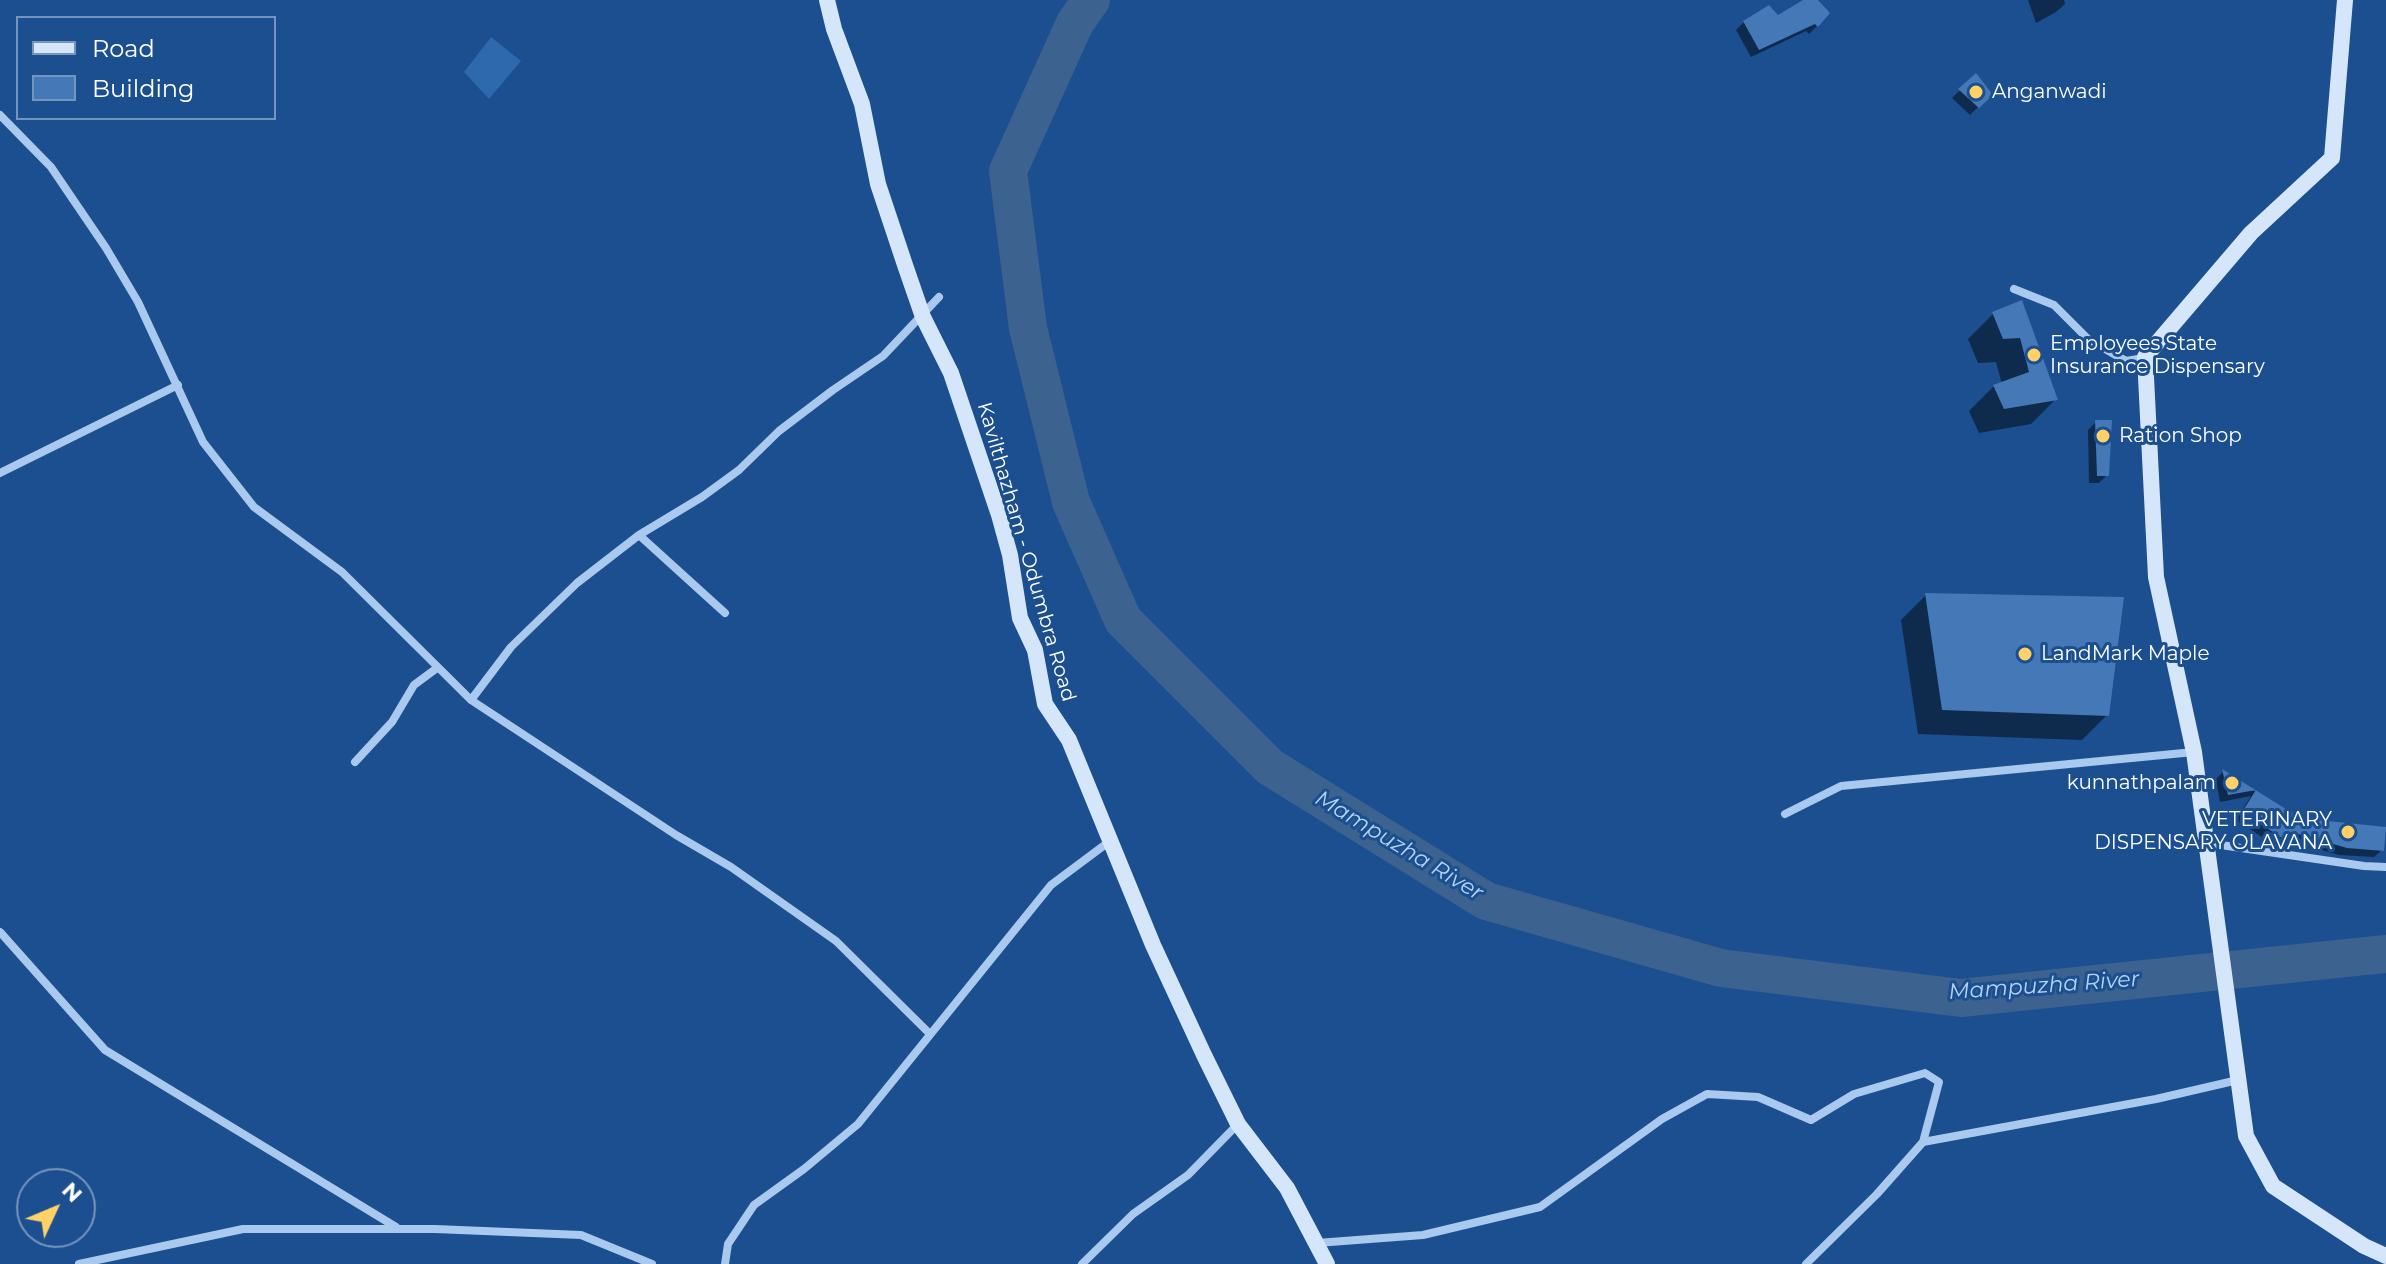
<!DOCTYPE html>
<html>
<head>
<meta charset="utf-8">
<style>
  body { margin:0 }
  #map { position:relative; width:2386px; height:1264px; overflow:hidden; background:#1b4f8f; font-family:Montserrat,sans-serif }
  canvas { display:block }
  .legend { position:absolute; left:16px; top:16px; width:260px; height:104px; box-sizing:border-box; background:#1b4f8f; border:2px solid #7695bc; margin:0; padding:10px 14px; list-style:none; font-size:24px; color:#fff }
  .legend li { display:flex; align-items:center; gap:16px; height:40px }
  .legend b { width:40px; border:2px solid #7695bc }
  .north { position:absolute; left:16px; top:1168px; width:80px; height:80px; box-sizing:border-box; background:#1b4f8f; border:2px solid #7695bc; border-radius:50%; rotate:46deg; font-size:22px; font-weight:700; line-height:32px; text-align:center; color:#fff }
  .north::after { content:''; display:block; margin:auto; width:28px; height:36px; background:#ffd166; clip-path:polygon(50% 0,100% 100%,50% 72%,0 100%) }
</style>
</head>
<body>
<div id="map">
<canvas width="2386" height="1264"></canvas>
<ul class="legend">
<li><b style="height:10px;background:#d6e6fa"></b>Road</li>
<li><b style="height:22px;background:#4478b7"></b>Building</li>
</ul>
<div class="north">N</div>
</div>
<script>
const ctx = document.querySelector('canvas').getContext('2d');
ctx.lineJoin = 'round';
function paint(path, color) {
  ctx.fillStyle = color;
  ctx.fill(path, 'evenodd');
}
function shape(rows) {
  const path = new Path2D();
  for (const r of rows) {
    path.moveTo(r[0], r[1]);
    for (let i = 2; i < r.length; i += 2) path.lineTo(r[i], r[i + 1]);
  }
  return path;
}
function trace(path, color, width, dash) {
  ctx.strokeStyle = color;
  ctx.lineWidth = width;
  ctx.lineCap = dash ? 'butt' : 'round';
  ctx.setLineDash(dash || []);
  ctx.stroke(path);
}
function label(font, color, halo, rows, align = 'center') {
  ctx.font = font + ' Montserrat,sans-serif';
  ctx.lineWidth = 6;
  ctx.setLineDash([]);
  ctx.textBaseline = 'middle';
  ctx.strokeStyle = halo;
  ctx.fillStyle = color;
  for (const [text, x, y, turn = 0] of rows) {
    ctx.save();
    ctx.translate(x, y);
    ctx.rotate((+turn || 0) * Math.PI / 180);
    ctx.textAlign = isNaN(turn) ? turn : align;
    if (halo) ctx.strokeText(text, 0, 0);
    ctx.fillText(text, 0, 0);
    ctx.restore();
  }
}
paint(shape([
  [491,37,521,61,489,99,464,72]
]), '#2e69ad');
paint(shape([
  [1806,0,1815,0,1827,13,1817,26,1809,34,1806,31,1751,57,1736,30,1744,22,1778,18],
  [2028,0,2064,0,2065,4,2056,12,2036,23],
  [1975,76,1990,95,1970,115,1952,98],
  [2023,303,2055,400,2031,424,1979,433,1969,411,1994,386,2002,384,1996,362,1978,363,1968,339,1993,314],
  [2096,422,2107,475,2099,483,2089,483,2088,430],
  [1926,595,2107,715,2082,740,1918,734,1901,620],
  [2223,772,2313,828,2382,850,2374,857,2339,855,2283,839,2276,846,2236,820,2251,796,2220,802,2216,779]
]), '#0007');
trace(shape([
  [1091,0,1075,23,1008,171,1028,328,1071,502,1123,620,1270,767,1486,901,1721,968,1961,998,2386,954]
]), '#3c6290', 38);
paint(shape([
  [1803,0,1818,0,1830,13,1818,27,1815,24,1759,50,1743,21,1769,5,1778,15],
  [1976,73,1993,95,1979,108,1958,89],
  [2022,300,2058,400,2004,409,1993,385,2029,372,2020,338,2003,339,1992,312],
  [2095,420,2112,420,2109,476,2097,476],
  [1925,593,2124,597,2109,716,1942,710],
  [2222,769,2313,826,2318,820,2386,827,2384,851,2347,848,2291,832,2285,840,2242,812,2256,790,2228,795]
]), '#4478b7');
trace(shape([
  [0,115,51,167,106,248,138,302,203,442,254,507,342,572,471,700,676,835,731,867,836,941,930,1034],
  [2014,289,2054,305,2088,339,2126,361,2144,358],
  [0,473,178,385],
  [639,535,725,613],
  [471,700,511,647,577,583,639,535,702,497,739,470,779,431,833,390,883,356,939,297],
  [355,762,392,722,414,685,437,668],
  [1785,814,1841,786,2194,752],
  [2207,843,2364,866,2386,867],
  [0,932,105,1050,396,1227],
  [1317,1243,1423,1235,1540,1207,1662,1119,1707,1094,1758,1097,1811,1120,1854,1094,1925,1073,1939,1082,1923,1142],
  [79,1264,243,1229,435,1229,581,1235,652,1264],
  [725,1264,728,1244,754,1205,804,1169,858,1124,1051,885,1110,841],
  [1082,1264,1133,1214,1188,1175,1238,1124],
  [1806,1264,1877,1194,1923,1142,2156,1099,2238,1080]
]), '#a9c9ee', 8);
trace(shape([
  [827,0,834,29,862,104,878,184,905,265,923,317,951,373,999,515,1010,555,1020,618,1035,650,1045,704,1069,740,1153,945,1204,1055,1238,1124,1287,1188,1327,1264],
  [2345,0,2332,158,2251,233,2145,357,2156,577,2194,752,2246,1136,2273,1186,2364,1246,2386,1256]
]), '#d6e6fa', 16);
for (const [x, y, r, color] of [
  [1976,92,8,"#ffd166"],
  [2034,355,8,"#ffd166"],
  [2103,436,8,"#ffd166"],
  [2025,654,8,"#ffd166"],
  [2232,783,8,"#ffd166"],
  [2348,832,8,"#ffd166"]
]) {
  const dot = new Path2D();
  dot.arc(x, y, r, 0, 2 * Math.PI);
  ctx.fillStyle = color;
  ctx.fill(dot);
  trace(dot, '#1b4f8f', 3);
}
label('20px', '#fff', '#1b4f8f', [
  ["Anganwadi",1992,92],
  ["Employees State",2050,344],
  ["Insurance Dispensary",2050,367],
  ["Ration Shop",2119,436],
  ["LandMark Maple",2041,654],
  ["kunnathpalam",2216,783,"right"],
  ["VETERINARY",2332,820,"right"],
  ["DISPENSARY OLAVANA",2332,843,"right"]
], 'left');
label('20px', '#fff', '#1b4f8f', [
  ["Kavilthazham - Odumbra Road",1026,552,74]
]);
label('italic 22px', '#b5d3f5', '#1b4f8f', [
  ["Mampuzha River",1399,846,31],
  ["Mampuzha River",2044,986,-4]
]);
</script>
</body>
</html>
